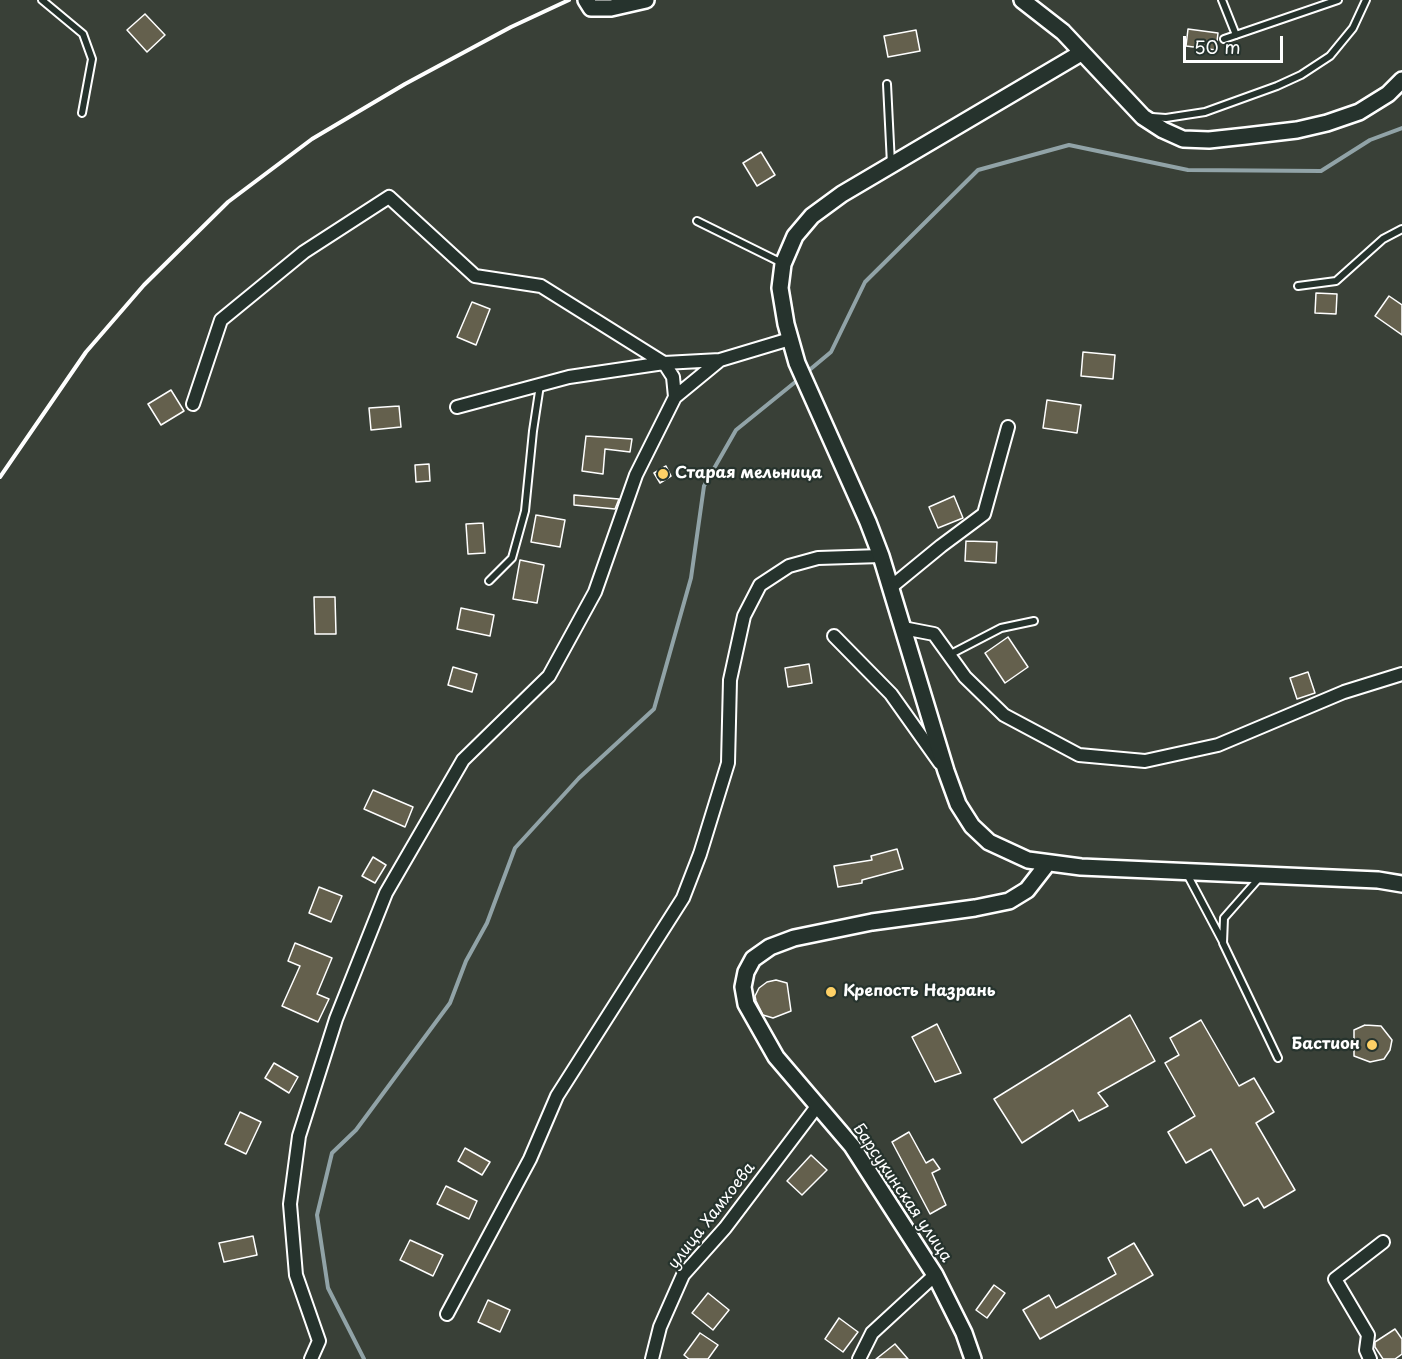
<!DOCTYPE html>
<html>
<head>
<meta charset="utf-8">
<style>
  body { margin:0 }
  #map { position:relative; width:1402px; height:1359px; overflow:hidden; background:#394037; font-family:"Playpen Sans",sans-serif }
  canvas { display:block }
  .scale { position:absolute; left:1183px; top:36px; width:100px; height:27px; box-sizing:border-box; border:3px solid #fff; border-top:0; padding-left:8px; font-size:18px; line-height:21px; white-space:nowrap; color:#fff; -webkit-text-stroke:4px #26332d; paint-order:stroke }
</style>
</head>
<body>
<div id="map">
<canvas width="1402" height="1359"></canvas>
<div class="scale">50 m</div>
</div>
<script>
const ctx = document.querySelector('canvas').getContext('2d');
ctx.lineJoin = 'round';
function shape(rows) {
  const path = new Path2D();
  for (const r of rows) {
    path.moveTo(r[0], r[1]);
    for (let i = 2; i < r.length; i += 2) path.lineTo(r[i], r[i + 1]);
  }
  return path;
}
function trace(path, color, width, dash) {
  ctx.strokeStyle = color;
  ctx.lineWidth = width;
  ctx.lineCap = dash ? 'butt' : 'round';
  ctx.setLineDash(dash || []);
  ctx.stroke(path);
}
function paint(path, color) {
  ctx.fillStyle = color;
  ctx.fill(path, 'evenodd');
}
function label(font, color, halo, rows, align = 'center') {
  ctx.font = font + ' "Playpen Sans",sans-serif';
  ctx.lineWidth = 4.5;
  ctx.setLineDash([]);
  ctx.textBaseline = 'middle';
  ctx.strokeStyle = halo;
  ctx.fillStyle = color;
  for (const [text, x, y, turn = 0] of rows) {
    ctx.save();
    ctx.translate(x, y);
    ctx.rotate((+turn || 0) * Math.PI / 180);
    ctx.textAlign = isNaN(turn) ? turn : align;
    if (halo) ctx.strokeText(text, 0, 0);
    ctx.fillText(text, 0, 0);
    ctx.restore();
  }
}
trace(shape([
  [807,372,831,352,865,282,978,170,1069,145,1188,170,1321,171,1370,140,1402,128],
  [364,1359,328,1288,317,1215,332,1153,356,1130,450,1003,466,961,487,923,515,848,579,778,654,709,691,578,704,486,736,430,799,379]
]), '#91a3a7', 4);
const building = shape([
  [145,14,165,35,147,52,127,30,145,14],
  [1188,29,1218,33,1216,50,1186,46,1188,29],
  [916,30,920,51,888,57,884,36,916,30],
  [761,152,775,175,757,186,743,163,761,152],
  [1316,293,1337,294,1336,314,1315,313,1316,293],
  [1389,296,1402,305,1402,335,1375,316,1389,296],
  [472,302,490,309,476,345,457,337,472,302],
  [1083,352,1115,355,1113,379,1081,376,1083,352],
  [171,390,184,411,161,425,148,404,171,390],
  [1047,400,1081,405,1077,433,1043,428,1047,400],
  [399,406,401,427,371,430,369,408,399,406],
  [586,436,632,439,630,452,605,449,603,474,582,471,586,436],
  [429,464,430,481,416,482,415,465,429,464],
  [666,466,671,476,660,483,654,473,666,466],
  [574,495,619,499,615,509,574,505,574,495],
  [954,496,963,518,938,528,929,507,954,496],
  [536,515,565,520,560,547,531,542,536,515],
  [483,523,485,553,468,554,466,524,483,523],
  [966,541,997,542,996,563,965,561,966,541],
  [520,560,544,565,537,603,513,599,520,560],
  [314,597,335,597,336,634,315,634,314,597],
  [461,608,494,615,490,636,457,629,461,608],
  [1008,637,1028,667,1005,683,985,653,1008,637],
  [809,664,812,683,788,687,785,668,809,664],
  [453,667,477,674,472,692,448,685,453,667],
  [1308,672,1315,693,1297,699,1290,678,1308,672],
  [373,790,413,807,405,827,364,809,373,790],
  [897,849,903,869,862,880,862,883,838,887,834,866,872,860,871,856,897,849],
  [373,857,386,865,375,883,362,876,373,857],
  [319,887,342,896,331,922,309,913,319,887],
  [295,943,332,958,317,994,329,999,318,1022,282,1006,300,966,288,961,295,943],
  [776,980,787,983,791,1011,773,1018,763,1015,756,1001,755,996,759,988,767,982,776,980],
  [1130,1015,1155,1061,1098,1093,1108,1106,1079,1121,1073,1110,1022,1143,994,1099,1130,1015],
  [1201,1020,1239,1086,1254,1078,1274,1112,1256,1123,1295,1190,1264,1208,1258,1198,1244,1206,1211,1149,1186,1163,1168,1132,1195,1116,1165,1063,1179,1055,1170,1038,1201,1020],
  [937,1024,961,1073,935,1082,912,1037,937,1024],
  [1365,1025,1381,1026,1392,1040,1390,1050,1384,1059,1370,1062,1354,1056,1354,1030,1365,1025],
  [274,1063,298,1077,289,1093,265,1078,274,1063],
  [240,1112,261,1122,246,1154,225,1144,240,1112],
  [909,1132,926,1163,933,1159,940,1169,932,1173,946,1205,930,1214,892,1142,909,1132],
  [465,1148,490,1162,482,1175,458,1161,465,1148],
  [811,1155,827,1170,802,1195,787,1181,811,1155],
  [446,1186,477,1201,469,1219,437,1204,446,1186],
  [253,1236,257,1255,224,1262,219,1243,253,1236],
  [410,1240,443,1255,433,1276,400,1260,410,1240],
  [1134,1243,1153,1275,1040,1339,1023,1310,1049,1295,1056,1308,1116,1274,1108,1258,1134,1243],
  [994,1285,1005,1293,987,1318,976,1310,994,1285],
  [708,1293,729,1310,713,1330,692,1313,708,1293],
  [488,1300,510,1310,500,1332,478,1322,488,1300],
  [839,1318,858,1332,843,1352,825,1339,839,1318],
  [1395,1329,1402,1339,1402,1354,1395,1359,1383,1359,1375,1347,1375,1342,1395,1329],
  [700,1333,718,1345,708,1359,689,1359,684,1355,700,1333],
  [895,1344,908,1359,876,1359,895,1344]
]);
paint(building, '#64604d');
trace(building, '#fff', 1.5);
const service = shape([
  [42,0,83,34,92,59,82,113],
  [1222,0,1236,35],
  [1224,39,1338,0],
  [887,84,891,164],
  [1152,117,1166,118,1205,112,1277,86,1301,75,1330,56,1353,28,1366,0],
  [697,221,782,263],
  [1298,286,1336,281,1383,239,1402,229],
  [489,581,512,558,525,511,533,431,540,385],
  [949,655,1001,628,1034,621],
  [1187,874,1223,942],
  [1261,876,1224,918,1223,943,1278,1058]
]);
const minor = shape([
  [193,404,221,320,304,252,389,197,475,276,541,286,664,363,673,377,675,397],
  [457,407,569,377,664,363,720,360,790,339],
  [891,587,941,546,984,514,1008,427],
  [903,628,934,634,965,677,1004,715,1079,755,1145,761,1218,745,1344,692,1402,674],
  [834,636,891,694,940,763],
  [447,1314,530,1159,557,1096,683,898,700,854,728,763,730,680,744,616,760,585,789,566,818,558,881,556],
  [311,1359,319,1341,296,1275,290,1204,299,1136,336,1019,386,893,463,760,549,676,595,592,636,475,675,397,720,360],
  [652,1359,660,1327,683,1275,725,1228,818,1105],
  [859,1359,872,1333,935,1275],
  [1370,1359,1366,1350,1368,1335,1335,1279,1383,1242]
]);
const tertiary = shape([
  [586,0,591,8,611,8,646,0],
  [1022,0,1063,32,1143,117,1163,130,1183,139,1209,140,1246,136,1297,130,1327,123,1359,112,1388,94,1402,80],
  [1081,53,842,194,812,216,795,236,783,264,780,288,786,324,797,363,868,522,881,556,946,771,958,804,972,826,989,842,1028,860,1081,867,1378,880,1402,884],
  [973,1359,964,1333,935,1275,852,1146,776,1057,746,1004,743,987,746,972,753,959,770,947,794,938,872,922,975,908,1009,901,1027,890,1048,863]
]);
trace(service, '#fff', 10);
trace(minor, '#fff', 16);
trace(tertiary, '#fff', 20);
trace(service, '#26332d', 6);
trace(minor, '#26332d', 12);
trace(tertiary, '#26332d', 15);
trace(shape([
  [0,477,86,352,144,285,228,202,312,139,405,84,511,27,569,0]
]), '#fff', 4);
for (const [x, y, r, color] of [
  [663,474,6,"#ffd166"],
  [831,992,6,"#ffd166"],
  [1372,1045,6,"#ffd166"]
]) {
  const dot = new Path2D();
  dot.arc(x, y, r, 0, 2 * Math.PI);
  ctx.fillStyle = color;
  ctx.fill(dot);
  trace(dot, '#26332d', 2);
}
label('bold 16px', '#fff', '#26332d', [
  ["Старая мельница",675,474],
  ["Крепость Назрань",843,992],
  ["Бастион",1360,1045,"right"]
], 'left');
label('16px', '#fff', '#26332d', [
  ["Барсукинская улица",902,1193,56],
  ["улица Хамхоева",712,1216,-52]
]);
</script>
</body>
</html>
